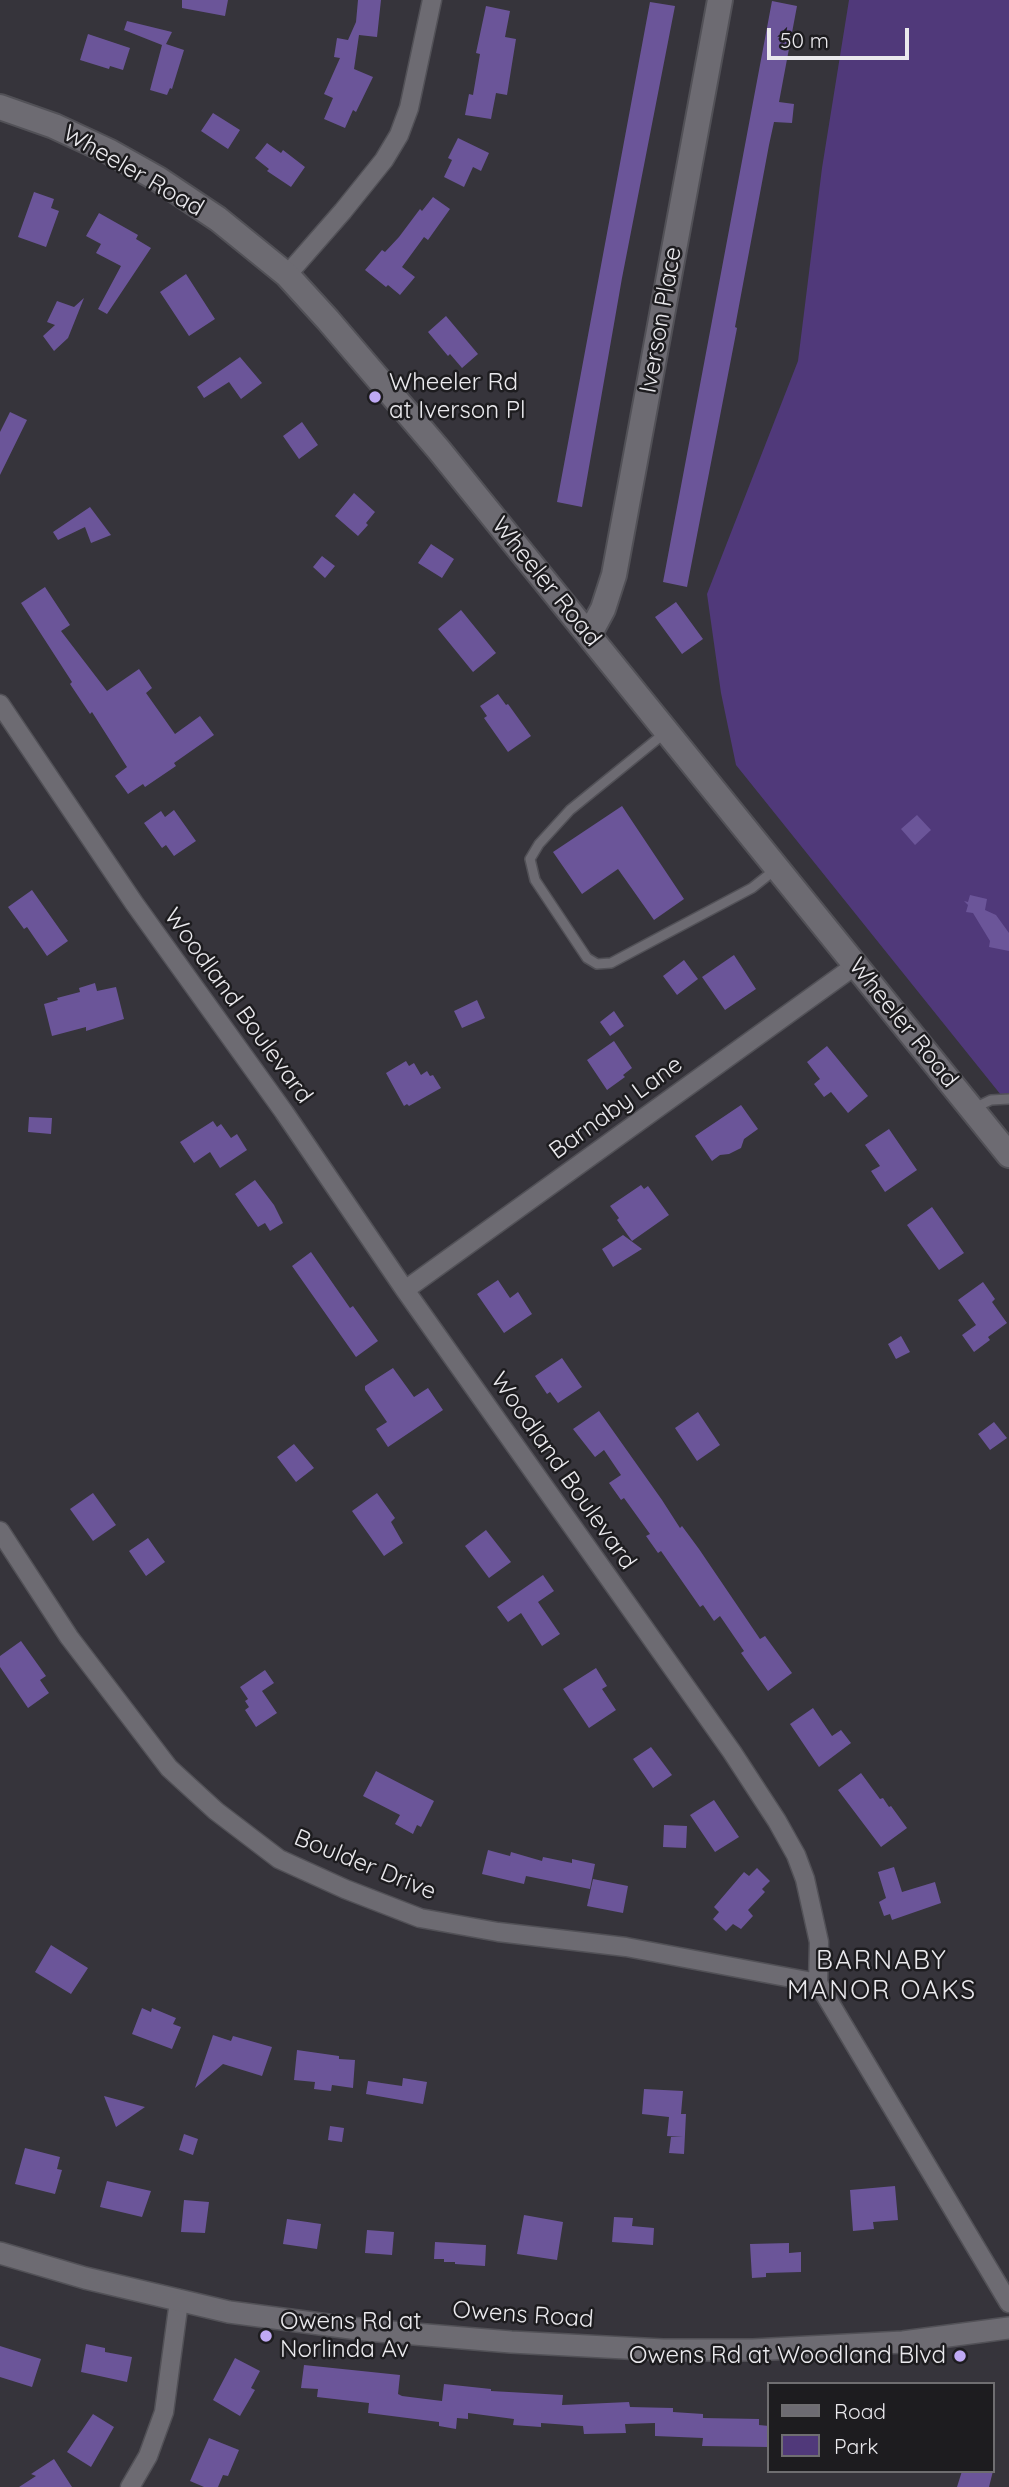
<!DOCTYPE html>
<html>
<head>
<meta charset="utf-8">
<style>
  body { margin:0 }
  #map { position:relative; width:1009px; height:2487px; overflow:hidden; background:#36343b; font-family:Quicksand,sans-serif }
  canvas { display:block }
  .legend { position:absolute; left:767px; top:2382px; width:228px; height:91px; box-sizing:border-box; background:#1d1c1f; border:2px solid #6f6e71; margin:0; padding:9px 12px; list-style:none; font-size:21px; color:#eae9ed }
  .legend li { display:flex; align-items:center; gap:14px; height:35px }
  .legend b { width:35px; border:2px solid #6f6e71 }
  .scale { position:absolute; left:767px; top:28px; width:142px; height:32px; box-sizing:border-box; border:4px solid #eae9ed; border-top:0; padding-left:9px; font-size:21px; line-height:24px; white-space:nowrap; color:#eae9ed; -webkit-text-stroke:5px #1d1c1f; paint-order:stroke }
</style>
</head>
<body>
<div id="map">
<canvas width="1009" height="2487"></canvas>
<ul class="legend">
<li><b style="height:9px;background:#6d6b72"></b>Road</li>
<li><b style="height:19px;background:#50397a"></b>Park</li>
</ul>
<div class="scale">50 m</div>
</div>
<script>
const ctx = document.querySelector('canvas').getContext('2d');
ctx.lineJoin = 'round';
function paint(path, color) {
  ctx.fillStyle = color;
  ctx.fill(path, 'evenodd');
}
function shape(rows) {
  const path = new Path2D();
  for (const r of rows) {
    path.moveTo(r[0], r[1]);
    for (let i = 2; i < r.length; i += 2) path.lineTo(r[i], r[i + 1]);
  }
  return path;
}
function trace(path, color, width, dash) {
  ctx.strokeStyle = color;
  ctx.lineWidth = width;
  ctx.lineCap = dash ? 'butt' : 'round';
  ctx.setLineDash(dash || []);
  ctx.stroke(path);
}
function label(font, color, halo, rows, align = 'center') {
  ctx.font = font + ' Quicksand,sans-serif';
  ctx.lineWidth = 5;
  ctx.setLineDash([]);
  ctx.textBaseline = 'middle';
  ctx.strokeStyle = halo;
  ctx.fillStyle = color;
  for (const [text, x, y, turn = 0] of rows) {
    ctx.save();
    ctx.translate(x, y);
    ctx.rotate((+turn || 0) * Math.PI / 180);
    ctx.textAlign = isNaN(turn) ? turn : align;
    if (halo) ctx.strokeText(text, 0, 0);
    ctx.fillText(text, 0, 0);
    ctx.restore();
  }
}
paint(shape([
  [849,0,1009,0,1009,1105,736,765,721,693,707,594,798,361,822,168]
]), '#50397a');
paint(shape([
  [182,0,228,0,225,16,182,8],
  [358,0,381,0,377,37,359,35,354,69,373,77,356,112,353,110,345,128,324,119,333,98,324,94,340,58,334,57,337,38,348,40,356,22],
  [772,1,797,6,779,102,794,104,792,123,774,122,769,145,735,327,737,328,687,587,663,582],
  [650,2,675,6,622,278,582,507,557,502],
  [486,6,510,11,505,37,516,39,507,95,496,93,491,119,465,115,469,94,473,95,480,54,476,53],
  [127,21,172,32,166,44,184,50,172,89,170,88,167,95,150,90,162,45,124,30],
  [88,34,130,48,123,70,110,66,109,69,80,60],
  [213,113,240,130,228,149,201,131],
  [458,138,489,153,481,171,473,167,464,187,444,177,452,160,448,158],
  [267,143,281,153,283,150,305,167,291,187,267,171,269,169,255,158],
  [34,192,54,199,51,208,59,211,46,247,18,237],
  [433,197,450,209,428,240,424,237,402,267,415,277,400,295,388,285,386,287,365,270,382,250,385,252,399,237,420,209,422,211],
  [99,213,138,235,136,239,151,248,107,314,98,309,121,266,96,253,101,244,86,236],
  [186,274,215,319,189,336,160,292],
  [84,298,68,338,54,351,43,336,55,325,47,322,57,301,74,307],
  [446,316,478,354,462,368,450,354,448,356,428,332],
  [240,357,262,383,241,399,229,382,204,398,197,387],
  [10,412,27,420,0,475,0,432],
  [302,422,318,445,299,459,283,436],
  [354,493,375,512,366,523,368,525,358,536,335,516],
  [90,507,111,535,91,543,85,527,58,540,53,532],
  [431,544,454,559,442,578,418,563],
  [322,556,335,566,325,578,313,567],
  [45,587,70,625,61,631,107,691,139,669,152,688,146,693,175,734,200,716,214,735,174,763,176,766,145,787,143,784,128,794,115,776,127,767,92,712,90,714,70,684,72,682,21,603],
  [676,602,703,639,682,654,655,617],
  [461,610,496,653,473,672,438,629],
  [498,694,506,705,508,704,531,736,508,752,484,718,487,716,480,706],
  [622,806,684,899,654,920,618,869,582,894,553,852],
  [174,810,196,841,174,856,166,845,162,848,144,823,161,811,165,817],
  [917,815,931,830,915,845,901,829],
  [32,890,68,941,47,956,27,927,24,929,8,907],
  [970,895,987,899,985,910,996,915,1009,933,1009,951,989,947,990,941,973,913,966,912,968,905,964,901,968,902],
  [734,955,756,989,725,1010,702,977],
  [684,960,698,979,677,995,663,976],
  [95,983,97,991,116,987,124,1019,86,1031,86,1027,52,1036,44,1004,58,1000,57,998,80,992,79,988],
  [477,1000,485,1018,462,1028,454,1011],
  [614,1011,624,1026,610,1036,600,1022],
  [614,1041,632,1068,623,1075,625,1077,607,1090,587,1060],
  [827,1046,868,1096,848,1113,831,1092,824,1097,814,1084,820,1079,807,1062],
  [406,1061,409,1066,414,1063,421,1075,427,1071,430,1076,433,1075,441,1088,409,1106,407,1104,404,1106,386,1073],
  [741,1105,758,1129,744,1139,741,1148,729,1154,720,1155,712,1161,695,1136],
  [29,1117,52,1118,51,1134,28,1132],
  [213,1121,217,1127,221,1124,231,1138,237,1134,247,1150,220,1168,210,1152,194,1163,180,1142],
  [889,1129,917,1170,885,1192,871,1171,880,1166,865,1145],
  [255,1180,274,1205,283,1223,270,1231,265,1223,258,1227,235,1194],
  [641,1185,644,1189,648,1186,669,1215,632,1241,617,1220,619,1218,610,1206],
  [932,1207,964,1253,939,1270,907,1225],
  [623,1235,642,1249,613,1267,602,1249],
  [311,1252,350,1308,353,1306,378,1341,356,1357,292,1266],
  [498,1280,510,1298,518,1292,532,1314,504,1333,477,1294],
  [983,1282,995,1299,992,1302,1007,1323,988,1337,990,1340,974,1352,962,1335,976,1325,958,1300],
  [901,1336,910,1352,896,1359,888,1344],
  [562,1358,582,1387,558,1403,550,1392,547,1394,535,1376],
  [393,1368,414,1397,428,1388,443,1410,388,1447,376,1429,387,1422,365,1390,365,1386],
  [599,1411,662,1500,680,1528,682,1526,699,1549,760,1639,765,1636,792,1673,768,1691,741,1653,744,1651,720,1616,714,1621,703,1605,700,1607,661,1551,658,1553,646,1536,650,1534,624,1498,621,1500,609,1483,621,1475,604,1450,595,1457,573,1429],
  [698,1412,720,1445,697,1461,675,1428],
  [994,1422,1007,1438,990,1450,978,1434],
  [294,1444,314,1468,296,1482,277,1457],
  [93,1493,116,1525,93,1541,70,1509],
  [377,1493,395,1518,391,1522,403,1543,384,1556,352,1511],
  [486,1530,511,1562,489,1578,465,1546],
  [148,1538,165,1562,146,1576,129,1551],
  [543,1575,554,1591,538,1602,560,1634,542,1646,521,1613,508,1622,497,1607],
  [21,1641,46,1676,40,1680,49,1693,28,1708,0,1667,0,1656],
  [596,1668,607,1686,602,1689,616,1710,589,1728,563,1689],
  [265,1670,274,1683,262,1691,277,1713,256,1727,245,1710,249,1707,245,1701,248,1699,240,1687],
  [813,1708,832,1736,841,1730,851,1743,819,1767,790,1724],
  [651,1747,672,1775,653,1788,633,1759],
  [376,1771,434,1801,421,1827,417,1825,413,1834,395,1824,400,1815,363,1796],
  [861,1773,880,1799,883,1798,889,1807,891,1806,907,1828,881,1847,838,1790],
  [714,1800,739,1837,715,1852,690,1815],
  [664,1825,687,1826,686,1848,663,1847],
  [488,1850,510,1856,511,1852,542,1861,543,1857,572,1863,572,1859,595,1864,590,1889,526,1876,524,1884,482,1874],
  [894,1867,902,1892,935,1882,941,1903,892,1920,890,1914,884,1916,879,1902,886,1898,878,1872],
  [757,1868,770,1881,762,1889,765,1892,748,1910,753,1916,741,1929,733,1924,726,1931,713,1919,719,1912,714,1907,744,1872,749,1876],
  [593,1879,628,1886,623,1913,587,1906],
  [51,1945,88,1968,71,1994,35,1972],
  [142,2008,151,2012,152,2008,176,2018,173,2024,181,2027,172,2049,132,2034],
  [213,2035,231,2041,233,2036,272,2047,262,2076,223,2064,195,2088],
  [297,2050,339,2056,339,2059,355,2060,353,2088,332,2085,331,2091,314,2089,315,2082,294,2080],
  [403,2078,427,2082,423,2104,366,2094,368,2081,402,2086],
  [644,2089,683,2091,681,2114,686,2114,684,2154,669,2153,671,2137,683,2137,667,2136,669,2117,642,2114],
  [104,2096,145,2107,116,2127],
  [330,2126,344,2128,342,2142,328,2140],
  [184,2134,198,2139,193,2155,179,2150],
  [25,2148,60,2157,57,2169,62,2170,55,2194,15,2184],
  [107,2181,151,2191,142,2217,100,2207],
  [895,2186,898,2220,873,2222,874,2229,853,2231,850,2190],
  [184,2200,209,2202,205,2233,181,2232],
  [524,2215,563,2222,557,2260,517,2254],
  [614,2217,633,2218,632,2226,654,2228,653,2245,612,2242],
  [287,2219,321,2224,317,2249,283,2244],
  [367,2230,394,2232,392,2255,365,2253],
  [435,2242,486,2245,485,2266,455,2264,455,2262,444,2262,444,2259,434,2259],
  [789,2243,789,2253,801,2252,801,2272,766,2273,766,2277,752,2278,750,2244],
  [86,2344,105,2348,105,2352,132,2357,127,2382,81,2372],
  [0,2346,41,2359,32,2387,0,2377],
  [235,2358,260,2371,251,2388,255,2390,240,2416,213,2400],
  [304,2365,400,2375,398,2394,402,2396,442,2401,444,2384,491,2389,491,2391,563,2395,562,2405,629,2402,630,2407,673,2408,673,2412,703,2414,703,2418,759,2419,759,2425,769,2426,769,2447,702,2446,703,2438,655,2436,655,2423,625,2424,626,2433,584,2434,583,2426,541,2423,541,2427,513,2425,514,2419,468,2413,468,2419,457,2418,456,2429,439,2426,439,2422,368,2413,369,2403,317,2397,318,2389,301,2388],
  [93,2414,114,2427,91,2467,67,2452],
  [209,2438,239,2450,228,2476,223,2475,218,2487,204,2487,190,2481],
  [54,2459,72,2487,19,2487,36,2476,31,2474],
  [962,2471,993,2471,989,2487,957,2487]
]), '#6b5599');
const service = shape([
  [666,732,570,810,539,844,530,859,535,880,587,958,597,964,611,963,752,888,776,869],
  [974,1108,991,1100,1009,1099]
]);
const minor = shape([
  [287,275,343,211,384,160,399,135,409,108,432,0],
  [0,704,134,903,284,1112,405,1290,732,1752,777,1821,796,1855,805,1879,819,1942,818,1983,1009,2303],
  [405,1290,856,965],
  [0,1531,69,1637,169,1768,216,1811,279,1859,345,1889,420,1918,498,1932,626,1947,818,1983],
  [130,2487,148,2456,164,2412,179,2301]
]);
const tertiary = shape([
  [0,2253,85,2278,229,2312,366,2330,511,2342,663,2350,753,2350,903,2342,1009,2328]
]);
const secondary = shape([
  [0,107,54,126,110,152,158,179,218,219,287,275,328,320,439,450,1009,1155],
  [589,635,603,609,614,575,720,0]
]);
trace(service, '#525157', 12);
trace(minor, '#525157', 21);
trace(tertiary, '#525157', 24);
trace(secondary, '#525157', 28);
trace(service, '#6d6b72', 9);
trace(minor, '#6d6b72', 18);
trace(tertiary, '#6d6b72', 21);
trace(secondary, '#6d6b72', 24);
for (const [x, y, r, color] of [
  [375,397,7,"#bfa9f4"],
  [266,2336,7,"#bfa9f4"],
  [960,2356,7,"#bfa9f4"]
]) {
  const dot = new Path2D();
  dot.arc(x, y, r, 0, 2 * Math.PI);
  ctx.fillStyle = color;
  ctx.fill(dot);
  trace(dot, '#1d1c1f', 2.5);
}
label('24px', '#eae9ed', '#1d1c1f', [
  ["Wheeler Road",133,171,30],
  ["Iverson Place",661,320,-80],
  ["Wheeler Road",546,582,51],
  ["Woodland Boulevard",238,1006,54],
  ["Wheeler Road",903,1023,51],
  ["Barnaby Lane",616,1108,-36],
  ["Woodland Boulevard",563,1471,55],
  ["Boulder Drive",365,1865,22],
  ["Owens Road",523,2315,4]
]);
label('24px', '#eae9ed', '#1d1c1f', [
  ["Wheeler Rd",389,383],
  ["at Iverson Pl",389,411],
  ["Owens Rd at",280,2322],
  ["Norlinda Av",280,2350],
  ["Owens Rd at Woodland Blvd",946,2356,"right"]
], 'left');
ctx.letterSpacing = '2px';
label('26px', '#eae9ed', '#1d1c1f', [
  ["BARNABY",882,1961],
  ["MANOR OAKS",882,1991]
]);
ctx.letterSpacing = '0px';
</script>
</body>
</html>
